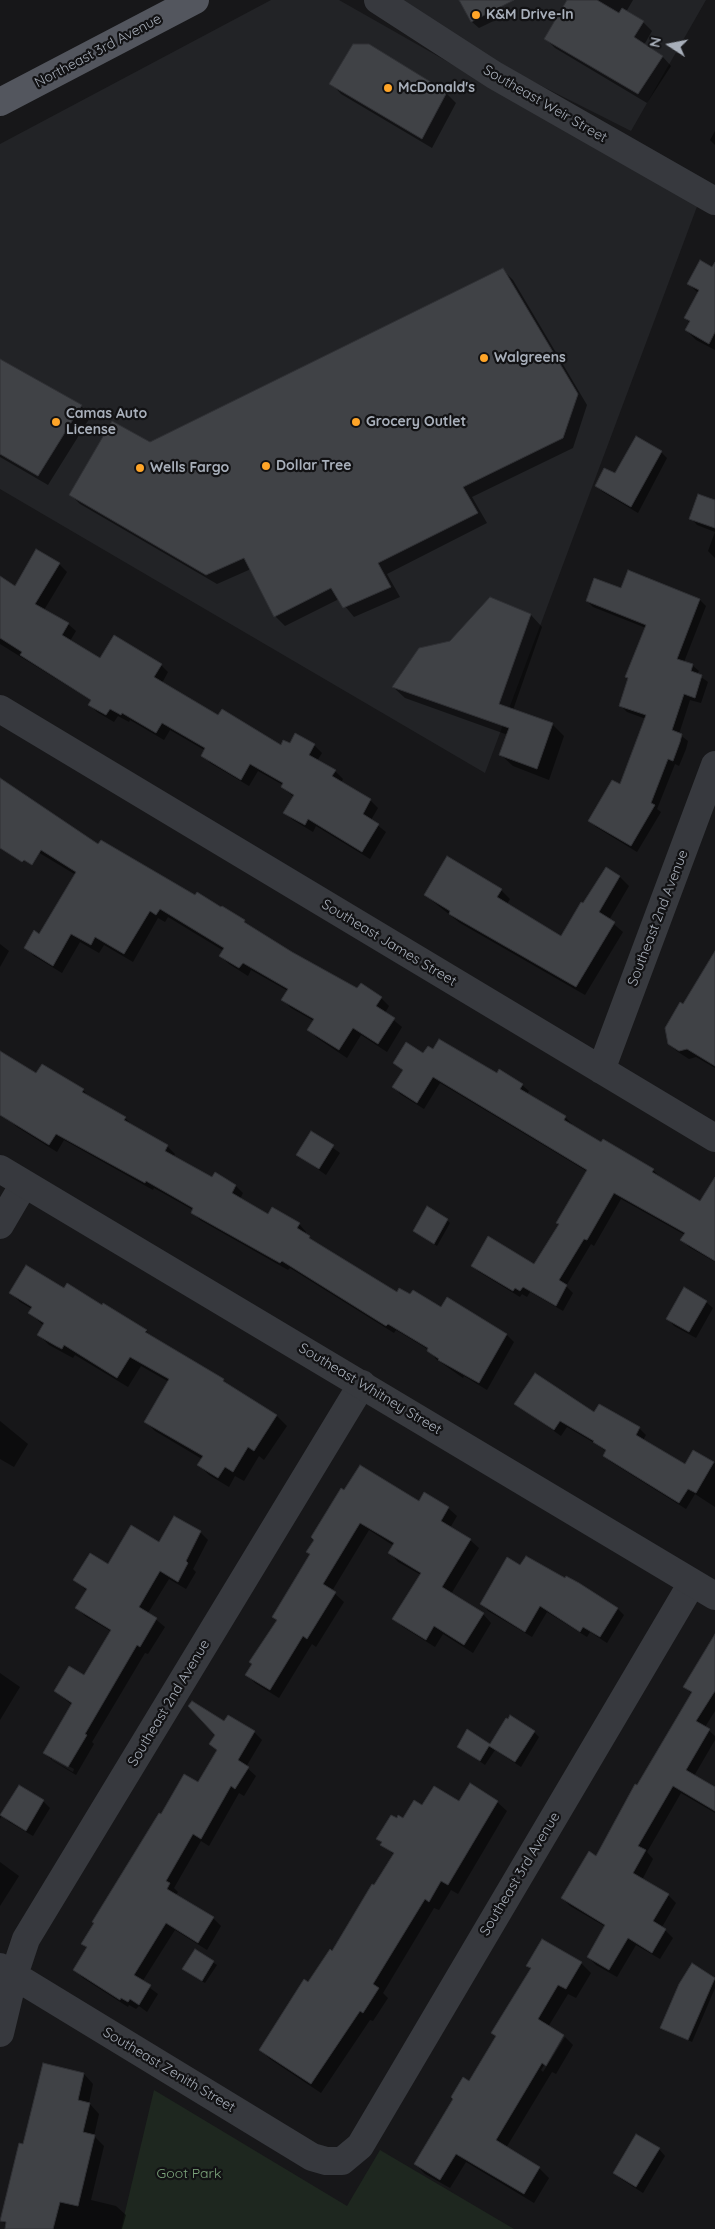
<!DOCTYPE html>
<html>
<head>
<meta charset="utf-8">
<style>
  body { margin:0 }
  #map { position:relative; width:715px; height:2229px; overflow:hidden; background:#171719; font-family:Quicksand,sans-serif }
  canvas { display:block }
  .north { position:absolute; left:645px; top:20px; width:50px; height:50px; -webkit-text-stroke:4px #121214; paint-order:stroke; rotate:281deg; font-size:14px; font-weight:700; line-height:20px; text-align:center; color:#a8afba }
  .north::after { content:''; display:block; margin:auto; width:18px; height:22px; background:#a8afba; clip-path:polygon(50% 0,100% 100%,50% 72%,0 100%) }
</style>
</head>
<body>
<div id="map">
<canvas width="715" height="2229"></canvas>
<div class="north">N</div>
</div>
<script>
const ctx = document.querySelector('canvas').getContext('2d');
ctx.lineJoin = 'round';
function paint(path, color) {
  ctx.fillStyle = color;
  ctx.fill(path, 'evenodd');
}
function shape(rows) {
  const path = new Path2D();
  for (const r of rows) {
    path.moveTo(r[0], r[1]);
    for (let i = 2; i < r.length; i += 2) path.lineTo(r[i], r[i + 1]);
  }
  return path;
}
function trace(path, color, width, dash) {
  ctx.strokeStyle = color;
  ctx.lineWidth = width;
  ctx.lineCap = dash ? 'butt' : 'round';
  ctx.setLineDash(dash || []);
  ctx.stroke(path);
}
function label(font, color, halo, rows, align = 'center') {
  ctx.font = font + ' Quicksand,sans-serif';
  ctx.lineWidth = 4.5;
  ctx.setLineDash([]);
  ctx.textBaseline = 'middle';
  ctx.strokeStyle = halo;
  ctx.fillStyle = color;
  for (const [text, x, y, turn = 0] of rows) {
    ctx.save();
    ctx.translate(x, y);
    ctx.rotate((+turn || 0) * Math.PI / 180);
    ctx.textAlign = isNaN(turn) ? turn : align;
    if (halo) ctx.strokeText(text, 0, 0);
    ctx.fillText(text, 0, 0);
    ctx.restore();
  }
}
paint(shape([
  [271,0,339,0,698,204,485,773,0,489,0,144],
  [402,0,706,0,631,131,480,55]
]), '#222326');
paint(shape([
  [154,2090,347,2206,380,2150,514,2229,121,2229]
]), '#1e271f');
paint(shape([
  [461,0,495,0,504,16,479,28,472,22],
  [568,0,633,0,626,12,643,22,652,31,644,45,662,56,671,66,647,103,555,48,546,39],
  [331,83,446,93,456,103,432,148,341,94],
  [715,131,715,145,710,140],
  [503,270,513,280,587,405,573,448,472,497,487,523,387,574,400,597,354,617,339,599,285,626,275,616,251,569,217,584,80,504,70,494,150,443],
  [715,270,715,350,696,340,686,330,690,323,685,318,699,294,688,283],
  [0,361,81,406,91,416,48,485,0,457],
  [661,452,667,458,638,513,603,492,596,486],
  [715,502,715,532,697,525,691,518],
  [715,532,715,558,708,551],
  [37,551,59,564,67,572,44,610,68,624,76,631,70,641,101,660,161,665,168,672,162,683,218,717,281,746,314,745,322,753,317,761,335,771,343,779,341,783,370,800,378,808,371,820,386,832,370,859,316,826,313,832,293,820,285,813,294,797,282,787,283,785,258,771,249,786,210,763,203,755,206,751,170,730,164,740,130,720,129,722,118,716,114,722,97,712,90,705,92,701,0,644,0,578,15,587],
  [622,590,700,600,706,606,684,662,692,665,699,671,697,674,708,682,701,703,690,700,679,734,688,741,686,749,679,766,675,764,657,809,661,812,637,852,596,827,590,821,620,786,646,719,627,712,621,706,629,680,626,677,646,628,593,607,587,601],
  [531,615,542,627,513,710,552,724,564,736,549,780,513,766,501,755,508,735,405,698,393,687,451,642],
  [0,779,99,845,196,897,221,909,222,907,292,953,358,990,381,998,389,1006,385,1013,402,1027,387,1052,361,1035,347,1058,317,1038,309,1030,314,1021,291,1008,283,1000,288,991,251,970,248,976,229,964,220,956,224,951,168,917,165,922,158,918,133,962,104,945,99,953,80,942,62,973,34,956,26,948,40,935,76,875,13,837,0,838],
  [606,869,620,877,629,886,609,920,623,932,585,995,460,923,425,895,501,890,510,899,507,904,561,938],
  [0,944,9,951,0,967],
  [715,953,715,1068,696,1057,689,1059,678,1052,669,1044,683,1006],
  [0,1052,37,1074,83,1090,90,1098,125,1118,133,1126,167,1146,175,1154,173,1157,212,1178,215,1174,236,1186,243,1193,240,1199,268,1216,299,1224,306,1232,305,1235,317,1245,397,1293,507,1335,514,1342,487,1390,464,1376,463,1378,436,1359,429,1350,396,1330,394,1333,290,1268,288,1270,200,1220,192,1212,193,1210,154,1188,153,1190,64,1140,57,1152,17,1127,9,1120,0,1095],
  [424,1055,497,1075,522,1085,529,1091,527,1094,565,1117,572,1124,571,1126,601,1144,603,1140,653,1170,660,1177,700,1203,715,1205,715,1262,689,1247,682,1240,685,1235,621,1199,594,1246,591,1244,566,1286,573,1293,563,1311,530,1292,527,1297,522,1294,520,1297,479,1272,472,1266,534,1266,560,1225,588,1172,440,1083,424,1109,400,1094,394,1087,404,1071,394,1063],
  [312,1133,340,1153,326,1175,298,1155],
  [447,1220,450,1223,437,1246,414,1231],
  [64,1290,146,1331,153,1339,223,1380,232,1388,277,1416,287,1426,264,1460,259,1456,244,1481,235,1476,229,1487,209,1475,199,1465,202,1459,155,1431,145,1421,169,1382,141,1366,128,1387,75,1355,73,1358,49,1345,39,1335,44,1326,30,1313,32,1309,20,1302,10,1292],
  [706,1302,713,1308,696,1338,674,1326,668,1319],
  [516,1404,594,1414,639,1428,646,1435,643,1440,686,1465,710,1461,715,1463,715,1507,695,1494,686,1509,611,1462,604,1456,607,1452,596,1444,567,1427,561,1436],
  [0,1421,28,1444,14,1467,0,1459],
  [419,1503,448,1508,457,1516,450,1528,470,1540,479,1548,451,1594,483,1614,491,1623,473,1653,443,1634,435,1647,403,1627,394,1619,421,1575,398,1562,390,1553,394,1546,369,1530,332,1591,344,1602,316,1647,312,1644,279,1698,255,1683,247,1675,278,1621,274,1617,311,1555,316,1540,313,1537],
  [200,1532,208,1540,193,1569,196,1572,186,1589,169,1579,148,1613,165,1627,148,1654,145,1653,92,1742,94,1744,76,1775,53,1761,45,1753,72,1705,55,1691,84,1677,112,1632,85,1616,77,1608,87,1591,75,1580,159,1543],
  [52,1757,74,1769,73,1772,52,1760],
  [521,1567,565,1580,566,1578,618,1609,624,1615,607,1643,590,1632,587,1637,547,1612,532,1637,488,1611,482,1604],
  [715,1661,715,1711,705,1727,715,1736,715,1740,694,1776,715,1789,715,1813,681,1793,647,1852,653,1859,642,1880,668,1895,676,1903,662,1927,673,1938,660,1959,636,1945,617,1977,596,1965,588,1957,606,1927,570,1906,562,1898,597,1857,692,1694,684,1686],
  [0,1673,20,1687,0,1720],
  [224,1723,254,1732,262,1740,246,1767,256,1776,244,1796,239,1793,209,1846,201,1841,174,1888,178,1892,175,1896,213,1918,221,1926,207,1950,175,1930,142,1982,158,1994,147,2012,139,2006,136,2009,129,2005,128,2007,83,1978,75,1970,88,1949,83,1943,162,1816,198,1784,218,1751,211,1744],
  [534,1732,539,1737,521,1767,495,1750,485,1765,458,1746,490,1745],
  [19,1786,43,1801,50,1808,33,1836,9,1822,2,1815,0,1819,0,1815,2,1816],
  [497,1802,507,1811,458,1894,451,1890,439,1910,434,1908,383,1993,388,1998,373,2021,370,2020,321,2093,270,2059,260,2049,332,1952,394,1855,378,1839,397,1820,403,1819,422,1807,459,1803],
  [0,1862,19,1876,0,1906],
  [195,1951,217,1965,205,1983,187,1972],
  [581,1963,591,1973,576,1998,568,1994,548,2027,564,2037,562,2037,541,2070,543,2072,565,2037,573,2045,556,2074,552,2072,506,2148,539,2168,549,2178,534,2203,466,2162,450,2188,425,2174,415,2164,497,2037,492,2032,531,1969,527,1965],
  [693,1965,715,1978,715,1988,692,2042,662,2027],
  [84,2074,93,2084,89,2103,99,2114,94,2136,104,2146,91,2200,116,2206,126,2215,122,2229,5,2229,6,2225,2,2221,24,2146],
  [659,2149,665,2156,643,2193,621,2179,615,2173]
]), '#0007');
const building = shape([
  [459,0,514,0,471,22,459,0],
  [567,0,597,0,619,13,622,8,644,21,634,37,663,56,638,94,544,39,567,0],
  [353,44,369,44,447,92,422,139,329,84,353,44],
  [700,260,712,267,715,262,715,332,709,344,685,330,690,321,684,318,699,290,687,284,700,260],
  [503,268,578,394,563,438,463,487,478,513,378,563,391,587,343,608,331,588,274,617,244,558,206,575,69,495,112,421,150,442,503,268],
  [0,359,82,405,38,476,0,454,0,359],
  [636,436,662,451,631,507,595,486,604,468,615,473,636,436],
  [698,494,715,500,715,528,689,519,698,494],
  [36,549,60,563,35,604,69,623,62,635,100,658,114,635,162,664,154,677,218,715,222,709,281,745,283,740,290,743,295,733,315,744,309,755,336,770,332,776,371,799,363,814,379,824,362,852,308,819,305,825,283,813,294,795,281,787,283,783,250,764,241,780,201,756,205,748,162,723,156,733,122,713,121,715,110,709,106,715,88,705,91,700,20,655,22,652,0,638,0,576,15,586,36,549],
  [628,570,700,599,677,659,693,664,691,671,702,675,695,698,684,694,672,730,682,734,680,742,673,761,668,759,651,803,655,805,631,846,588,821,612,780,620,784,646,715,619,706,628,678,625,677,646,625,586,601,594,578,621,588,628,570],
  [490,597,531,614,499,704,553,723,537,769,499,755,509,728,392,687,419,648,450,641,490,597],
  [0,778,98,844,101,840,195,895,197,892,221,907,222,906,245,920,244,922,292,952,357,988,361,983,382,997,376,1006,395,1018,378,1044,353,1028,339,1050,307,1030,314,1019,281,1000,288,989,243,963,239,968,219,956,224,948,160,909,156,915,150,911,124,954,95,937,91,945,71,934,53,966,24,948,34,930,39,934,76,872,41,850,32,865,24,860,22,862,0,848,0,778],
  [447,856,502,889,497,897,561,936,581,902,583,903,606,867,620,876,599,912,615,922,576,987,449,914,450,911,424,895,447,856],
  [715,951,715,1066,687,1049,679,1051,668,1044,665,1028,680,1002,683,1004,715,951],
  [439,1039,497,1073,499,1069,523,1084,520,1089,566,1116,564,1120,601,1142,603,1139,654,1169,652,1172,700,1201,715,1177,715,1261,680,1240,685,1233,614,1193,587,1240,584,1239,559,1280,567,1285,556,1306,523,1287,520,1291,515,1288,513,1291,471,1266,488,1236,534,1264,559,1224,556,1223,587,1170,433,1077,417,1103,392,1087,403,1070,393,1063,406,1042,423,1053,428,1046,433,1049,439,1039],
  [0,1051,36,1073,42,1064,84,1089,82,1092,126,1117,124,1120,168,1145,165,1151,212,1177,215,1172,236,1185,232,1193,268,1214,272,1207,300,1223,297,1228,310,1236,309,1238,397,1292,399,1288,410,1294,413,1290,441,1307,447,1297,507,1334,479,1383,438,1360,439,1359,427,1351,428,1348,388,1324,386,1326,282,1261,280,1263,191,1213,193,1208,146,1181,145,1183,56,1134,49,1145,0,1115,0,1051],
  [311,1131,334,1145,319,1169,296,1155,311,1131],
  [427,1206,448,1219,434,1244,413,1231,427,1206],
  [26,1265,64,1288,67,1283,102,1305,103,1303,147,1330,145,1332,224,1379,223,1381,277,1415,254,1451,248,1447,233,1472,225,1467,218,1478,197,1465,203,1456,144,1422,169,1379,130,1357,117,1378,64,1345,62,1349,56,1346,37,1335,44,1323,28,1313,32,1307,9,1293,26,1265],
  [684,1287,707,1301,689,1332,666,1319,684,1287],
  [535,1373,594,1412,599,1404,601,1405,640,1427,636,1435,685,1464,693,1450,714,1462,696,1493,688,1489,679,1503,603,1456,606,1450,593,1442,594,1441,560,1421,554,1430,514,1404,535,1373],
  [360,1465,419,1501,424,1492,449,1507,441,1521,471,1539,442,1587,484,1613,464,1645,434,1626,426,1640,392,1619,421,1573,388,1553,394,1543,360,1523,323,1584,336,1592,307,1639,303,1636,270,1690,245,1675,252,1664,249,1662,277,1620,272,1617,310,1554,306,1552,314,1540,311,1537,341,1488,344,1490,360,1465],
  [174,1516,201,1531,186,1561,188,1563,178,1582,160,1571,139,1607,157,1618,140,1647,137,1645,85,1734,87,1735,68,1767,43,1753,72,1703,54,1691,69,1666,84,1675,111,1630,75,1608,87,1589,73,1580,90,1553,108,1564,131,1525,159,1542,174,1516],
  [526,1556,565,1578,566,1576,579,1583,618,1608,600,1637,583,1627,580,1632,540,1606,525,1632,480,1604,507,1557,520,1565,526,1556],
  [715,1634,715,1691,696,1721,710,1729,686,1770,715,1787,715,1811,673,1786,638,1846,646,1850,633,1873,669,1894,653,1921,666,1929,652,1953,628,1938,609,1970,587,1957,605,1925,561,1898,589,1851,596,1856,635,1784,637,1785,692,1692,683,1687,715,1634],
  [192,1701,224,1721,228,1715,255,1731,238,1760,249,1767,235,1789,231,1786,201,1839,193,1834,166,1881,170,1883,167,1889,214,1917,198,1943,166,1923,134,1975,151,1985,139,2005,130,1999,128,2002,121,1998,120,2000,73,1970,87,1947,81,1944,94,1923,92,1922,159,1813,161,1814,184,1774,198,1782,217,1750,209,1744,215,1735,188,1706,192,1701],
  [510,1715,535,1731,515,1762,489,1746,480,1761,457,1747,467,1729,490,1744,506,1718,508,1719,510,1715],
  [470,1783,498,1801,448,1885,441,1881,429,1902,425,1899,373,1984,379,1988,363,2013,360,2011,311,2084,259,2050,304,1979,308,1982,330,1949,332,1951,372,1884,374,1885,394,1853,380,1845,382,1842,376,1839,391,1815,397,1818,398,1815,403,1818,414,1800,422,1805,434,1786,459,1801,470,1783],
  [19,1785,44,1800,26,1831,0,1815,19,1785],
  [542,1939,582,1962,566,1989,558,1985,538,2019,564,2035,546,2066,542,2063,496,2140,540,2167,524,2194,456,2154,440,2180,414,2164,453,2099,451,2097,463,2077,469,2081,496,2036,491,2033,531,1968,526,1966,542,1939],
  [195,1949,214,1961,202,1981,182,1969,195,1949],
  [692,1963,715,1978,688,2040,660,2028,679,1984,692,1963],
  [43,2063,84,2073,78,2100,90,2103,83,2132,95,2135,78,2206,60,2202,53,2229,5,2229,6,2222,0,2221,19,2143,23,2144,43,2063],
  [636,2134,660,2148,636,2187,613,2173,636,2134]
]);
paint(building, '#404246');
trace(building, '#303135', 1);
trace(shape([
  [378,0,494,75,715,201],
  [0,709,715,1138],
  [601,1070,715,765],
  [0,1225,24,1184],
  [0,1967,312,2157,326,2161,342,2161,360,2146,692,1583],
  [0,2033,14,1975,26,1939,362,1384]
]), '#37393e', 28);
trace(shape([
  [0,1169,715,1596]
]), '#37393e', 28);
trace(shape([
  [0,102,195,0]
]), '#53565e', 28);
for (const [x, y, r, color] of [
  [476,15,5,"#ffa528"],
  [388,88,5,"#ffa528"],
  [484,358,5,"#ffa528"],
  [56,422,5,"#ffa528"],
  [356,422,5,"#ffa528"],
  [266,466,5,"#ffa528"],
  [140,468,5,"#ffa528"]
]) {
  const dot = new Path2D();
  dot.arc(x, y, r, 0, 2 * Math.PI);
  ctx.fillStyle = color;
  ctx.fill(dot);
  trace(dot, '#121214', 2);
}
label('bold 14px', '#a8afba', '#121214', [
  ["K&M Drive-In",486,15],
  ["McDonald's",398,88],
  ["Walgreens",494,358],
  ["Camas Auto",66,414],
  ["License",66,430],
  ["Grocery Outlet",366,422],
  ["Dollar Tree",276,466],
  ["Wells Fargo",150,468]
], 'left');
label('14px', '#a8afba', '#121214', [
  ["Northeast 3rd Avenue",98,51,-28],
  ["Southeast Weir Street",545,104,30],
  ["Southeast 2nd Avenue",658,918,-69],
  ["Southeast James Street",389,943,31],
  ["Southeast Whitney Street",370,1389,31],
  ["Southeast 2nd Avenue",169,1703,-59],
  ["Southeast 3rd Avenue",520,1874,-59],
  ["Southeast Zenith Street",169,2070,31]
]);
label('14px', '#7ea77d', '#121214', [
  ["Goot Park",189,2174]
]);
</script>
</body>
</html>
